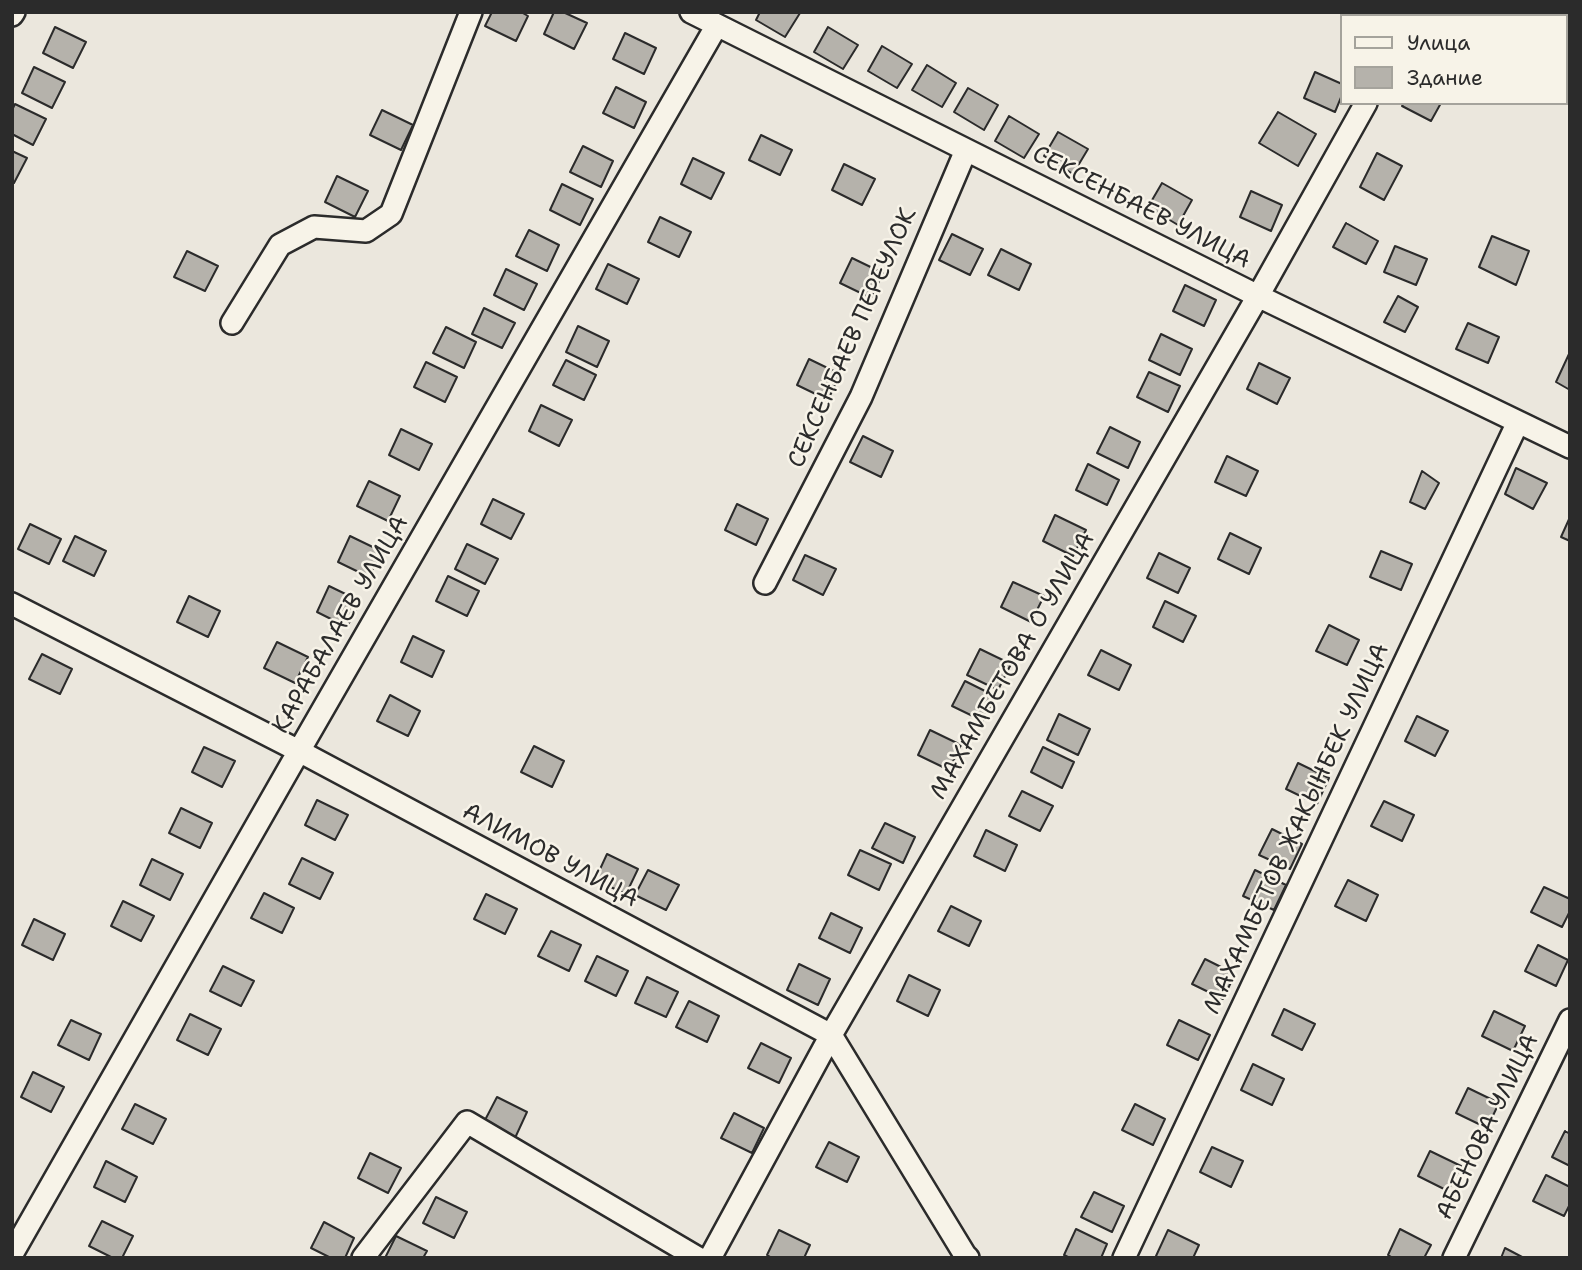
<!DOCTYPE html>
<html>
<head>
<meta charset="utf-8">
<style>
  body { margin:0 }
  #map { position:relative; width:1582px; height:1270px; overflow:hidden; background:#ebe7dd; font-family:"Shantell Sans",sans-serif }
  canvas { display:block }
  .frame { position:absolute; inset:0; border:14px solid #2b2b2b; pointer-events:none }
  .legend { position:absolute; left:1340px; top:14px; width:228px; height:91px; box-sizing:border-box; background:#f7f3e8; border:2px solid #a5a39c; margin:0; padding:9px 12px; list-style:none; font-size:21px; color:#2b2b2b }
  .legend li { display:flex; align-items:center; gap:14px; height:35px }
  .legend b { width:35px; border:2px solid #a5a39c }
</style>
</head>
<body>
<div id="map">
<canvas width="1582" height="1270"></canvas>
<div class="frame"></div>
<ul class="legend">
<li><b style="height:9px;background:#f7f3e8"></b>Улица</li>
<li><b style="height:19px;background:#b5b2ab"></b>Здание</li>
</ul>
</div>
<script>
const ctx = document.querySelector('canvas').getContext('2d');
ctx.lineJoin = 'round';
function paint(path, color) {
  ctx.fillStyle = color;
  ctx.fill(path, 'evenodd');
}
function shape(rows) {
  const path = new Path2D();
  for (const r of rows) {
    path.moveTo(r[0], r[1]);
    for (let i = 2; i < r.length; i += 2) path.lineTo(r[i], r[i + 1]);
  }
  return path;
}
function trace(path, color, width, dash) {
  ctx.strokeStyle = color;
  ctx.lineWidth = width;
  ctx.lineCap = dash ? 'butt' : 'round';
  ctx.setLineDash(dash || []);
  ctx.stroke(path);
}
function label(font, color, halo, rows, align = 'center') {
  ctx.font = font + ' "Shantell Sans",sans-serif';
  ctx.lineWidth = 5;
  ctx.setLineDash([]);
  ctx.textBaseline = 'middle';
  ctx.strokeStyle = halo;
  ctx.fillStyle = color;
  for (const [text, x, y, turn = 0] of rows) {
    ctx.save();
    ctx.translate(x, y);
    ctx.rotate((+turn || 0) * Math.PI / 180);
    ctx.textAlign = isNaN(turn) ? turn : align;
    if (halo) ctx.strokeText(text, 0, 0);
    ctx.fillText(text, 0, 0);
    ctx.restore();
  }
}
const building = shape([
  [492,12,521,12,528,16,516,41,485,26,492,12],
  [554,12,563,12,587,23,574,49,544,34,554,12],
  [760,12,799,12,800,13,785,37,756,20,760,12],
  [55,27,86,42,73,68,43,53,55,27],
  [828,27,858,45,843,69,814,52,828,27],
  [625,33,656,48,644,74,613,59,625,33],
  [882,46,912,64,897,88,868,71,882,46],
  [927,65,956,83,942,107,912,90,927,65],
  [34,67,65,82,52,108,22,93,34,67],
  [1315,72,1342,84,1342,95,1335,112,1304,98,1315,72],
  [616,87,646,102,634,128,603,113,616,87],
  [968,88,998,105,984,130,954,112,968,88],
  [1404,103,1441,103,1431,121,1402,106,1404,103],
  [15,104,46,119,33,145,12,134,12,110,15,104],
  [382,110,413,125,401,150,370,135,382,110],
  [1278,112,1316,134,1298,166,1259,143,1278,112],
  [1009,116,1039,134,1024,158,995,141,1009,116],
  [1058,132,1088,149,1073,174,1044,156,1058,132],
  [761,135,792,150,780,175,749,160,761,135],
  [583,146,613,161,601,187,570,172,583,146],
  [12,151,27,158,14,183,12,182,12,151],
  [1377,153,1402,166,1384,200,1360,187,1377,153],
  [693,158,724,173,711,199,681,184,693,158],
  [844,164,875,179,862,205,832,190,844,164],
  [337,176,368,191,355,217,325,202,337,176],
  [1162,183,1192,200,1178,225,1148,207,1162,183],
  [562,184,593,199,580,225,550,210,562,184],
  [1251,191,1282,205,1271,231,1240,217,1251,191],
  [660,217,691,232,679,257,648,242,660,217],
  [1346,223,1378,241,1366,264,1333,247,1346,223],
  [529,230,559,245,547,271,516,256,529,230],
  [952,234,983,249,970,275,939,260,952,234],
  [1492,236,1529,251,1516,285,1479,267,1492,236],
  [1395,246,1427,259,1416,285,1384,272,1395,246],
  [1001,249,1031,264,1019,290,988,275,1001,249],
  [187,251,218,266,205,291,174,277,187,251],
  [852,258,883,273,871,298,840,283,852,258],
  [608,264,639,279,627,304,596,289,608,264],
  [506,269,537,284,524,310,494,295,506,269],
  [1185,285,1216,300,1204,326,1173,311,1185,285],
  [1398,296,1418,307,1405,332,1384,322,1398,296],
  [484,308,515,323,502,348,472,334,484,308],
  [1468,323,1499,337,1488,363,1456,349,1468,323],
  [578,326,609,341,597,367,566,352,578,326],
  [446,327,476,342,464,368,433,353,446,327],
  [1161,334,1192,349,1180,375,1149,360,1161,334],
  [1569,354,1570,354,1570,390,1556,382,1569,354],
  [809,359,840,374,828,400,797,385,809,359],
  [566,360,596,375,584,400,553,385,566,360],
  [426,362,457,377,445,402,414,387,426,362],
  [1259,363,1290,378,1277,404,1247,389,1259,363],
  [1149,372,1180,386,1168,412,1137,397,1149,372],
  [541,405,572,420,559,446,529,431,541,405],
  [1110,427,1140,442,1128,468,1097,453,1110,427],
  [401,429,432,444,419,470,389,455,401,429],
  [863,436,893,451,881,477,850,462,863,436],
  [1227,456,1258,471,1246,496,1215,482,1227,456],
  [1088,464,1119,480,1107,505,1076,490,1088,464],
  [1516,468,1547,483,1533,509,1505,494,1516,468],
  [1422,471,1439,483,1425,509,1410,502,1422,471],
  [369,481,400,496,388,521,357,506,369,481],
  [493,499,524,514,511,539,481,524,493,499],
  [737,504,768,519,756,545,725,530,737,504],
  [1055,515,1086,530,1073,556,1043,541,1055,515],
  [1570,517,1570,541,1561,537,1570,517],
  [30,524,61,539,49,564,18,549,30,524],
  [1230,533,1261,548,1249,574,1218,559,1230,533],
  [75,536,106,551,94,576,63,561,75,536],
  [350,536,381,551,369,577,338,562,350,536],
  [467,544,498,559,485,584,455,569,467,544],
  [1381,551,1412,564,1401,590,1370,577,1381,551],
  [1159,553,1190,568,1178,593,1147,578,1159,553],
  [805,555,836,569,823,595,793,580,805,555],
  [448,576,479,591,467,616,436,601,448,576],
  [1013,582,1044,596,1031,622,1001,607,1013,582],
  [329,586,360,601,347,627,317,612,329,586],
  [189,596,220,611,208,637,177,622,189,596],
  [1165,601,1196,616,1183,642,1153,627,1165,601],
  [1329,625,1359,640,1347,665,1316,651,1329,625],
  [413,636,444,651,432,677,401,662,413,636],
  [277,642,308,657,295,683,264,668,277,642],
  [980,649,1011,664,998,690,967,675,980,649],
  [1101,650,1131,665,1119,690,1088,675,1101,650],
  [42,654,72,669,60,694,29,679,42,654],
  [965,681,995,696,983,721,952,706,965,681],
  [390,695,420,711,408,736,377,721,390,695],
  [1059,714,1090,729,1078,755,1047,740,1059,714],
  [1417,716,1448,731,1435,756,1405,741,1417,716],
  [930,730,961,745,949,770,918,755,930,730],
  [534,746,564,761,552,787,521,772,534,746],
  [204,747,235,761,222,787,192,772,204,747],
  [1043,747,1074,762,1062,788,1031,772,1043,747],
  [1298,763,1329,778,1317,804,1286,789,1298,763],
  [1022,791,1053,806,1040,831,1009,816,1022,791],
  [317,800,348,815,335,840,305,825,317,800],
  [1384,801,1414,815,1402,841,1371,826,1384,801],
  [181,808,212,823,200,848,169,833,181,808],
  [885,823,915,837,903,863,872,848,885,823],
  [1272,829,1302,844,1290,869,1259,855,1272,829],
  [986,830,1017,845,1005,871,974,856,986,830],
  [860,850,891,864,879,890,848,875,860,850],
  [607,854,638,869,626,894,595,880,607,854],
  [302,858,333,873,320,899,289,884,302,858],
  [152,859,183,874,170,900,140,885,152,859],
  [648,870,679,885,666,910,635,895,648,870],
  [1255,870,1286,885,1274,910,1243,896,1255,870],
  [1348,880,1378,895,1366,921,1335,906,1348,880],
  [1544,887,1570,899,1570,911,1562,927,1531,912,1544,887],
  [264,893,294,908,282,933,251,918,264,893],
  [486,894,517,909,505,934,474,919,486,894],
  [123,901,154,916,141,941,111,926,123,901],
  [951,906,981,921,969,946,938,931,951,906],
  [831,913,862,928,850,953,819,938,831,913],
  [34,919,65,934,53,960,22,945,34,919],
  [551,931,581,945,569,971,538,956,551,931],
  [1538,945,1568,960,1556,986,1525,971,1538,945],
  [597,956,628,971,616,996,585,981,597,956],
  [1205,959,1235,974,1223,999,1192,984,1205,959],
  [799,964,830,979,818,1005,787,990,799,964],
  [223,966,254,981,241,1006,210,991,223,966],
  [909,975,940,990,928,1016,897,1001,909,975],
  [647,977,678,992,666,1017,635,1003,647,977],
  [689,1001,719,1016,707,1042,676,1027,689,1001],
  [1284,1009,1315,1024,1302,1050,1272,1035,1284,1009],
  [1494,1011,1525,1026,1513,1051,1482,1036,1494,1011],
  [190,1014,221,1029,208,1055,177,1040,190,1014],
  [71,1020,101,1034,89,1060,58,1045,71,1020],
  [1179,1020,1210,1035,1198,1060,1167,1045,1179,1020],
  [761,1043,791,1058,779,1083,748,1068,761,1043],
  [1253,1064,1284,1079,1272,1105,1241,1090,1253,1064],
  [33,1072,64,1087,51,1112,21,1097,33,1072],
  [1468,1088,1499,1103,1487,1128,1456,1113,1468,1088],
  [497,1097,527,1112,515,1138,484,1122,497,1097],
  [135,1104,166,1119,153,1144,122,1129,135,1104],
  [1135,1104,1165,1119,1153,1145,1122,1130,1135,1104],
  [734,1113,764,1128,752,1153,721,1138,734,1113],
  [1565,1131,1570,1134,1570,1166,1552,1157,1565,1131],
  [829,1142,859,1157,847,1182,816,1167,829,1142],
  [1212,1147,1243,1161,1231,1187,1200,1172,1212,1147],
  [1430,1151,1461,1166,1448,1191,1418,1176,1430,1151],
  [370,1153,401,1168,388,1193,358,1178,370,1153],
  [106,1161,137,1177,125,1202,94,1187,106,1161],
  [1546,1175,1570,1187,1570,1204,1564,1216,1533,1201,1546,1175],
  [1094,1192,1124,1206,1112,1232,1081,1217,1094,1192],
  [436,1197,467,1212,454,1238,423,1223,436,1197],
  [102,1221,133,1236,122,1258,113,1258,89,1246,102,1221],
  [324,1222,354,1238,345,1258,331,1258,311,1248,324,1222],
  [1076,1229,1107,1244,1101,1258,1070,1258,1064,1255,1076,1229],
  [1400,1229,1431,1245,1424,1258,1393,1258,1388,1255,1400,1229],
  [779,1230,810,1245,804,1258,772,1258,767,1255,779,1230],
  [1168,1230,1199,1245,1193,1258,1159,1258,1156,1256,1168,1230],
  [396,1236,427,1251,423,1258,385,1258,396,1236],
  [1505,1248,1524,1258,1501,1258,1505,1248]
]);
paint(building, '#b5b2ab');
trace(building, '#2b2b2b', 2);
const minor = shape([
  [691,12,1258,296,1570,447],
  [12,15,14,12],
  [1416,16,1418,12],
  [232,323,280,245,314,227,366,231,391,214,471,12],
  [765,583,861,397,966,150],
  [12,604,299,751,831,1035,965,1255,968,1258],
  [12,1254,299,751,717,25],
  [363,1258,467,1122,698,1258],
  [710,1258,831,1035,1258,296,1366,103],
  [1124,1258,1518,422],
  [1454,1258,1570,1020]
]);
trace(minor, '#2b2b2b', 26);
trace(minor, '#f7f3e8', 21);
label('24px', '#2b2b2b', '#f7f3e8', [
  ["СЕКСЕНБАЕВ УЛИЦА",1141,208,27],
  ["СЕКСЕНБАЕВ ПЕРЕУЛОК",853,338,-66],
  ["КАРАБАЛАЕВ УЛИЦА",341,625,-60],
  ["МАХАМБЕТОВА О УЛИЦА",1013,666,-60],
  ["МАХАМБЕТОВ ЖАКЫНБЕК УЛИЦА",1297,829,-65],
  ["АЛИМОВ УЛИЦА",550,856,28],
  ["АБЕНОВА УЛИЦА",1488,1127,-64]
]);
</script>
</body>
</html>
